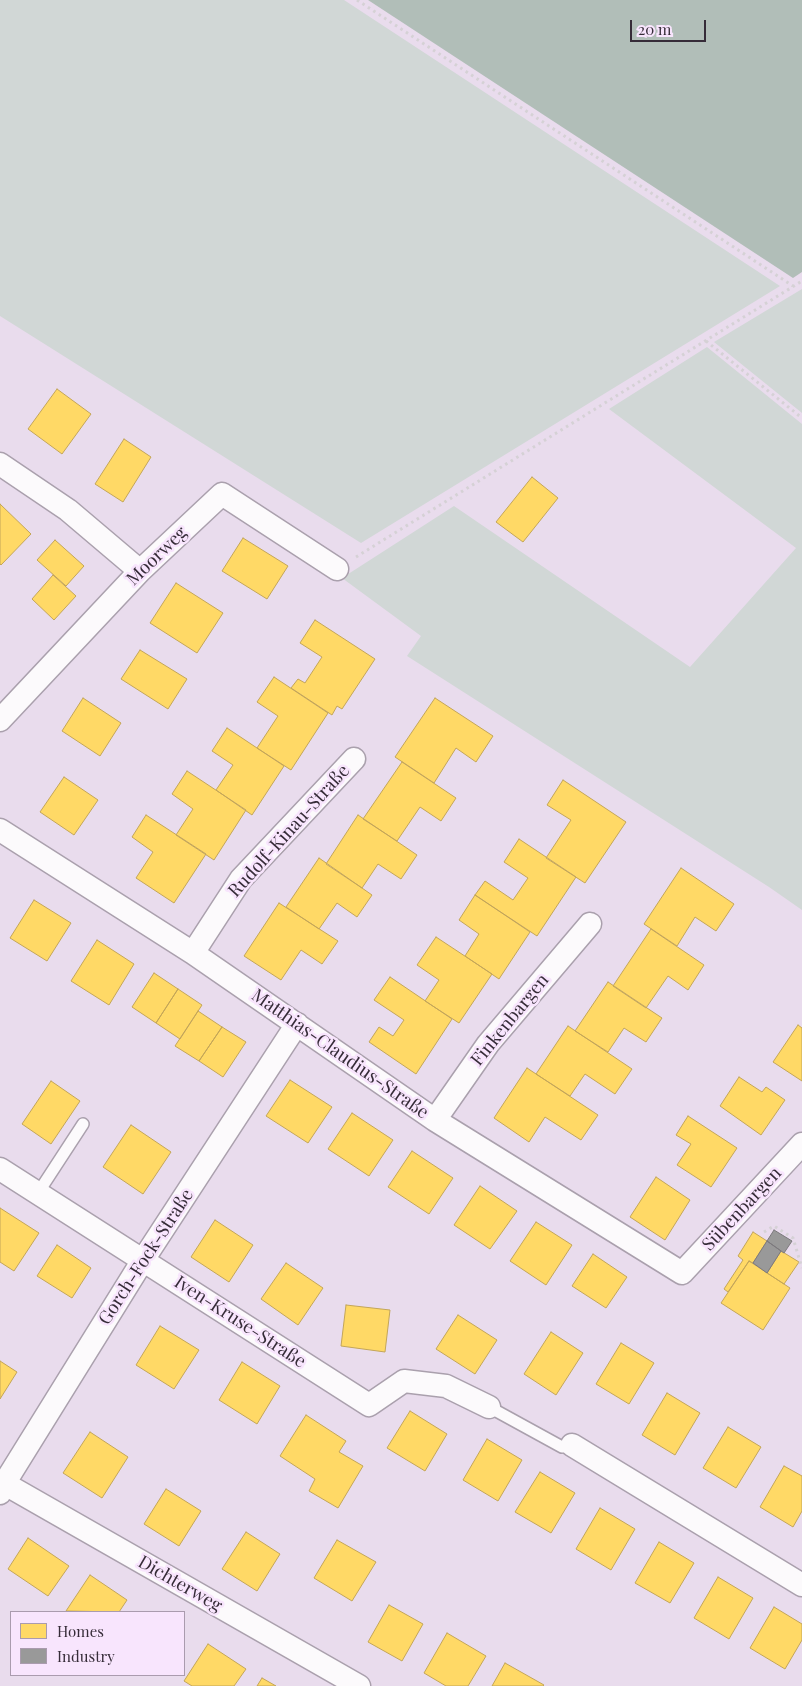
<!DOCTYPE html>
<html>
<head>
<meta charset="utf-8">
<style>
  body { margin:0 }
  #map { position:relative; width:802px; height:1686px; overflow:hidden; background:#e9dced; font-family:"Playfair Display",serif }
  canvas { display:block }
  .legend { position:absolute; left:10px; top:1611px; width:175px; height:65px; box-sizing:border-box; background:#f8e5fd; border:1px solid #aa9bae; margin:0; padding:6px 9px; list-style:none; font-size:15px; color:#362c38 }
  .legend li { display:flex; align-items:center; gap:10px; height:25px }
  .legend b { width:25px; border:1px solid #aa9bae }
  .scale { position:absolute; left:630px; top:20px; width:76px; height:22px; box-sizing:border-box; border:2px solid #362c38; border-top:0; padding-left:6px; font-size:15px; line-height:18px; white-space:nowrap; color:#362c38; -webkit-text-stroke:4px #f8e5fd; paint-order:stroke }
</style>
</head>
<body>
<div id="map">
<canvas width="802" height="1686"></canvas>
<ul class="legend">
<li><b style="height:14px;background:#ffd966"></b>Homes</li>
<li><b style="height:14px;background:#999"></b>Industry</li>
</ul>
<div class="scale">20 m</div>
</div>
<script>
const ctx = document.querySelector('canvas').getContext('2d');
ctx.lineJoin = 'round';
function paint(path, color) {
  ctx.fillStyle = color;
  ctx.fill(path, 'evenodd');
}
function shape(rows) {
  const path = new Path2D();
  for (const r of rows) {
    path.moveTo(r[0], r[1]);
    for (let i = 2; i < r.length; i += 2) path.lineTo(r[i], r[i + 1]);
  }
  return path;
}
function trace(path, color, width, dash) {
  ctx.strokeStyle = color;
  ctx.lineWidth = width;
  ctx.lineCap = dash ? 'butt' : 'round';
  ctx.setLineDash(dash || []);
  ctx.stroke(path);
}
function label(font, color, halo, rows, align = 'center') {
  ctx.font = font + ' "Playfair Display",serif';
  ctx.lineWidth = 5;
  ctx.setLineDash([]);
  ctx.textBaseline = 'middle';
  ctx.strokeStyle = halo;
  ctx.fillStyle = color;
  for (const [text, x, y, turn = 0] of rows) {
    ctx.save();
    ctx.translate(x, y);
    ctx.rotate((+turn || 0) * Math.PI / 180);
    ctx.textAlign = isNaN(turn) ? turn : align;
    if (halo) ctx.strokeText(text, 0, 0);
    ctx.fillText(text, 0, 0);
    ctx.restore();
  }
}
paint(shape([
  [0,0,344,0,780,286,361,543,0,316],
  [802,289,802,413,714,342],
  [707,347,802,424,802,910,769,887,407,656,421,636,342,578,454,506,690,667,796,548,609,409]
]), '#d1d7d6');
paint(shape([
  [368,0,802,0,802,272,793,278]
]), '#b1beb8');
const homes = shape([
  [57,389,91,414,62,454,28,429,57,389],
  [124,439,151,457,123,502,95,484,124,439],
  [532,477,558,498,523,542,496,522,532,477],
  [0,504,31,534,1,565,0,564,0,504],
  [243,538,288,566,267,599,222,571,243,538],
  [55,540,84,566,66,586,37,560,55,540],
  [53,575,76,596,54,620,32,599,53,575],
  [176,583,223,613,197,653,150,623,176,583],
  [315,620,375,659,342,709,337,706,332,715,291,688,298,679,305,683,322,657,300,643,315,620],
  [140,650,187,679,168,709,121,679,140,650],
  [274,677,328,713,291,770,257,748,278,716,257,702,274,677],
  [83,698,121,723,100,756,62,731,83,698],
  [435,698,493,736,476,762,456,748,434,783,395,757,435,698],
  [227,728,284,766,252,815,216,790,233,765,212,751,227,728],
  [402,762,456,798,441,821,420,807,397,841,363,819,402,762],
  [187,771,246,810,214,860,176,835,193,809,172,794,187,771],
  [64,777,98,800,74,835,40,812,64,777],
  [563,780,626,822,585,883,546,858,571,820,547,805,563,780],
  [146,815,206,854,174,903,136,878,153,852,132,837,146,815],
  [358,815,417,855,401,879,378,864,362,888,326,864,358,815],
  [519,839,576,877,537,936,475,895,485,881,513,900,528,878,504,862,519,839],
  [319,858,372,895,357,917,337,903,319,929,286,907,319,858],
  [681,868,734,904,716,931,695,917,677,946,644,924,681,868],
  [475,895,530,932,499,979,465,956,479,934,459,920,475,895],
  [34,900,71,923,47,961,10,938,34,900],
  [279,903,338,941,322,964,301,950,281,980,244,956,279,903],
  [651,929,704,965,688,990,668,976,646,1008,613,986,651,929],
  [436,937,492,974,459,1023,425,1001,439,980,417,965,436,937],
  [97,940,134,964,109,1005,71,981,97,940],
  [154,973,178,989,156,1023,132,1007,154,973],
  [390,977,452,1019,416,1074,369,1042,379,1027,393,1036,404,1020,374,1000,390,977],
  [608,982,662,1018,646,1042,624,1028,608,1052,575,1031,608,982],
  [178,989,202,1005,180,1039,156,1023,178,989],
  [198,1011,222,1027,199,1061,175,1046,198,1011],
  [798,1025,802,1028,802,1081,773,1062,798,1025],
  [568,1026,632,1069,615,1094,585,1074,570,1096,536,1074,568,1026],
  [222,1027,246,1042,223,1077,199,1061,222,1027],
  [527,1068,598,1115,581,1140,545,1117,529,1142,494,1118,527,1068],
  [739,1077,762,1092,766,1087,785,1100,761,1135,720,1106,739,1077],
  [290,1080,332,1107,308,1143,266,1116,290,1080],
  [51,1081,80,1101,51,1144,22,1124,51,1081],
  [352,1113,393,1140,369,1176,328,1149,352,1113],
  [688,1116,737,1148,711,1187,677,1165,691,1144,676,1135,688,1116],
  [131,1125,171,1152,143,1194,103,1167,131,1125],
  [412,1151,453,1178,429,1214,388,1187,412,1151],
  [656,1177,690,1200,665,1240,630,1217,656,1177],
  [480,1186,517,1211,490,1249,454,1225,480,1186],
  [0,1208,39,1233,14,1271,0,1262,0,1208],
  [215,1220,253,1245,229,1282,191,1257,215,1220],
  [536,1222,572,1245,546,1285,510,1261,536,1222],
  [753,1232,767,1241,753,1263,749,1261,728,1292,724,1289,743,1260,738,1256,753,1232],
  [57,1245,91,1268,72,1298,37,1276,57,1245],
  [781,1251,799,1262,784,1284,767,1273,781,1251],
  [593,1254,627,1277,606,1308,572,1286,593,1254],
  [749,1261,790,1288,763,1330,721,1303,749,1261],
  [286,1263,323,1288,298,1325,261,1299,286,1263],
  [346,1305,390,1310,385,1352,341,1346,346,1305],
  [458,1315,497,1340,475,1374,436,1349,458,1315],
  [160,1326,199,1350,174,1389,136,1365,160,1326],
  [551,1332,583,1353,556,1395,524,1374,551,1332],
  [621,1343,654,1363,629,1404,596,1384,621,1343],
  [0,1361,17,1372,0,1399,0,1361],
  [242,1362,280,1386,257,1424,219,1400,242,1362],
  [667,1393,700,1413,675,1455,642,1435,667,1393],
  [410,1411,447,1434,425,1471,387,1448,410,1411],
  [306,1415,346,1441,339,1452,363,1466,338,1508,309,1491,315,1479,280,1456,306,1415],
  [728,1427,761,1447,736,1488,703,1468,728,1427],
  [90,1432,128,1457,102,1498,63,1473,90,1432],
  [487,1439,522,1460,498,1501,463,1480,487,1439],
  [784,1466,802,1476,802,1511,793,1527,760,1507,784,1466],
  [540,1472,575,1493,551,1533,515,1512,540,1472],
  [166,1489,201,1511,179,1546,144,1524,166,1489],
  [600,1508,635,1529,611,1570,576,1549,600,1508],
  [246,1532,280,1554,257,1591,222,1569,246,1532],
  [28,1538,69,1566,48,1596,8,1569,28,1538],
  [337,1540,376,1562,352,1601,314,1578,337,1540],
  [659,1542,694,1563,670,1603,635,1583,659,1542],
  [90,1575,127,1600,119,1612,66,1611,90,1575],
  [718,1577,753,1598,729,1639,694,1618,718,1577],
  [389,1605,423,1624,402,1661,368,1642,389,1605],
  [774,1607,802,1624,802,1640,785,1669,750,1648,774,1607],
  [447,1633,486,1656,468,1686,446,1686,424,1673,447,1633],
  [208,1644,246,1669,234,1686,192,1686,184,1681,208,1644],
  [505,1663,544,1685,543,1686,492,1686,505,1663],
  [262,1678,276,1686,257,1686,262,1678]
]);
paint(homes, '#ffd966');
trace(homes, '#c3a558', 1);
const industry = shape([
  [774,1230,792,1241,784,1253,767,1241,774,1230],
  [767,1241,781,1251,767,1273,753,1263,767,1241]
]);
paint(industry, '#999');
trace(industry, '#7b787c', 1);
const service = shape([
  [38,1193,83,1124],
  [489,1407,562,1447,572,1445]
]);
const minor = shape([
  [0,464,68,510,140,571],
  [0,720,140,571,222,494,337,569],
  [0,830,193,953,435,1120,682,1273,802,1144],
  [193,953,241,879,354,759],
  [435,1120,488,1044,590,924],
  [0,1169,369,1405,404,1381,446,1386,489,1407],
  [572,1445,802,1585],
  [0,1481,359,1686],
  [0,1493,4,1484,143,1260,297,1024]
]);
trace(service, '#aaa0ad', 14);
trace(minor, '#aaa0ad', 25);
trace(shape([
  [357,0,793,286],
  [706,341,802,418],
  [356,557,802,281],
  [764,1232,774,1226,793,1238,802,1268]
]), '#d5d1d5', 3, [2.5, 4]);
trace(service, '#fcfafc', 11);
trace(minor, '#fcfafc', 22);
label('18px', '#362c38', '#f8e5fd', [
  ["Moorweg",157,556,-44],
  ["Rudolf-Kinau-Straße",289,831,-48],
  ["Finkenbargen",510,1020,-51],
  ["Matthias-Claudius-Straße",340,1054,35],
  ["Sübenbargen",742,1209,-47],
  ["Gorch-Fock-Straße",146,1257,-57],
  ["Iven-Kruse-Straße",240,1322,33],
  ["Dichterweg",180,1584,30]
]);
</script>
</body>
</html>
